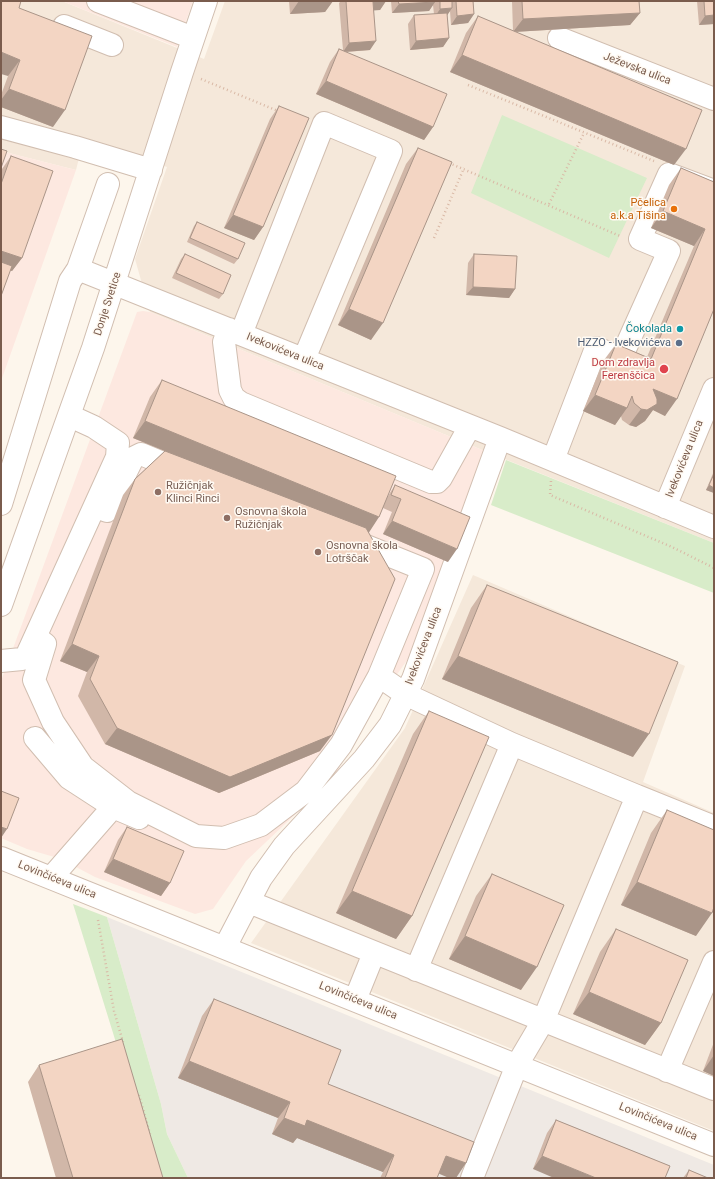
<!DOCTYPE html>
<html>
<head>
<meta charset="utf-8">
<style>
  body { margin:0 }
  #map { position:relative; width:715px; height:1179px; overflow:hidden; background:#fdf6ec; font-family:Roboto,sans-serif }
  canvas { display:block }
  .frame { position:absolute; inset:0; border:2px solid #7a5c4d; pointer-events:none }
</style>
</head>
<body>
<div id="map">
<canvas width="715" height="1179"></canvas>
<div class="frame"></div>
</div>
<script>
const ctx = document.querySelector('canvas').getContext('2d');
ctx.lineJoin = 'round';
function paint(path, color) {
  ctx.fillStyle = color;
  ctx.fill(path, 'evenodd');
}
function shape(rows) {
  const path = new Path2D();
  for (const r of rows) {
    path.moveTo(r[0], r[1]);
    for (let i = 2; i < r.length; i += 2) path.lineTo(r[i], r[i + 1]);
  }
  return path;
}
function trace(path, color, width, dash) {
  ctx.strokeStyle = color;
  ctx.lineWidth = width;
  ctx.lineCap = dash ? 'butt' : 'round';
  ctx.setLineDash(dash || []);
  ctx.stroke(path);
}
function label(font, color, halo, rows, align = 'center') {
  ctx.font = font + ' Roboto,sans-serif';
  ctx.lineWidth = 3;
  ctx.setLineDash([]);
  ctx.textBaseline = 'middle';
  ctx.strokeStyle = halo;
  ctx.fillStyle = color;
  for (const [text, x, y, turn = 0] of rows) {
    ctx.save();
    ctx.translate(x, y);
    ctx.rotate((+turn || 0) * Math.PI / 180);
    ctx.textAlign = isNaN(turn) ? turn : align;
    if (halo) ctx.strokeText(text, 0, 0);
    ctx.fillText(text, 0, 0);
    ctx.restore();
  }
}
paint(shape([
  [1,1,62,1,204,59,225,1,714,1,714,543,487,452,150,312,135,259,167,167,84,138,76,170,1,151],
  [473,575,685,666,643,782,714,813,714,1131,251,943,405,728]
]), '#f5e8da');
paint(shape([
  [62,1,193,1,177,47],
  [1,151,76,170,1,381],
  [143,311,150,312,487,452,421,634,408,659,370,712,338,770,324,787,246,861,213,909,195,914,95,877,61,859,27,849,1,838,1,681,137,312]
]), '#fde8e0');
paint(shape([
  [107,917,714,1165,714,1178,188,1178,167,1134,161,1104]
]), '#efe9e4');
paint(shape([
  [502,115,647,178,609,258,471,193],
  [506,460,714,543,714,593,491,505],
  [73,904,107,917,161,1104,167,1134,188,1178,158,1178]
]), '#d8ecc9');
const minor = shape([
  [98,1,193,38],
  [64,26,112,45],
  [559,38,714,99],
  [1,127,75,147,151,170],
  [78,269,500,438,714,527],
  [229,329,224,342,230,390,234,398,241,403,431,482,437,482,441,478,470,426],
  [241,334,324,123,391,151,304,359],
  [553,460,596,348,621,358,669,251,640,239,669,174,714,191],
  [1,504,70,281,78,269,108,184],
  [96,507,107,511,133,458,141,454,182,471],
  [665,507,714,389],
  [351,540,423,569,379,676],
  [1,605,93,348,182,72,206,1],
  [37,638,45,644,34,680,53,722,83,767,128,802,196,836,224,838,261,825,306,791,341,745,379,676,405,694,512,744,637,796],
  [1,661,22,659,26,657,117,457,118,443,94,427,70,416],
  [35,738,69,778,109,804],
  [1,858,714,1145],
  [51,878,113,807,139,818],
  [249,902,714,1089],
  [225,947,261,878,284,846,364,759,390,725,413,679,500,438],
  [416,970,512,744],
  [355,1000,374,953],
  [667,1071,714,962],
  [472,1178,517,1065,543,1021,637,796,714,827]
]);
trace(minor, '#d1beb0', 24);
trace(shape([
  [201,79,278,111],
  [468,85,654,161],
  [449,163,620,236],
  [549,204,584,133],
  [434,238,464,168],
  [551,481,550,495,672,547,714,568],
  [98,920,114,1011,123,1042],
  [139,1095,150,1134]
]), '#d9b8a5', 2.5, [1, 3]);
trace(minor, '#fff', 22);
paint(shape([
  [289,1,333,1,325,12,290,14],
  [341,1,386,1,380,10,374,10,370,50,346,52,433,127,424,140,316,94,330,62,339,49,343,50,339,3],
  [391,1,473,1,474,14,468,23,451,25,450,11,447,15,449,38,443,47,410,50,408,24,414,15,434,14,433,5,429,11,392,13],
  [512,1,639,1,640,13,630,25,514,32,674,165,450,72,466,33,478,16,513,31],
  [697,1,714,1,714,24,699,25],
  [19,8,53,127,1,107,1,95,8,76],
  [279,106,263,227,254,240,224,228,270,119],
  [418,148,371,340,338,325,406,164],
  [11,156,22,258,12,271,10,270,1,296,1,171,2,169],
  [681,168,714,182,714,309,665,416,653,410,645,421,636,427,629,425,622,420,621,416,615,425,583,411,604,360,616,344,647,357,694,246,651,228,669,185],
  [197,222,238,259,234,264,187,242,194,226],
  [185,254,223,294,219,299,172,278,181,259],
  [474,254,515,289,509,298,466,295,468,263],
  [162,380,388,496,395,485,448,562,383,534,392,512,383,508,368,533,320,751,219,793,105,744,78,696,87,672,60,661,123,495,135,479,165,451,133,438,150,397],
  [714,471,714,493,706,490],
  [487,585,633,757,442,679,471,608],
  [429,711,412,916,396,939,336,913,413,734],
  [667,810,696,936,621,905,651,833],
  [127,827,170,883,161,896,104,872,118,840],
  [492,874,521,990,449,959,476,896],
  [616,929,661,1023,645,1045,573,1014,600,952],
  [214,999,328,1084,439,1174,437,1178,380,1178,383,1172,297,1138,293,1143,272,1134,278,1118,178,1078,202,1016],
  [714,1042,714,1076,703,1071],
  [39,1065,163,1178,56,1178,28,1082],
  [556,1120,670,1166,533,1169,547,1133],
  [689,1170,708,1178,683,1178]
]), '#d1b7a8');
paint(shape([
  [299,1,333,1,325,12,290,14],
  [386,1,380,10,367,11,373,2],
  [435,2,429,11,392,13,399,4],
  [452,8,446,17,434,18,440,9],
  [640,13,630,25,513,32,523,19],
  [474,14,468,23,451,25,457,16],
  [714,15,714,24,699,25,705,16],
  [449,38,443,47,410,50,416,41],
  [376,41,370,50,343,52,349,43],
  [1,52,20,60,8,76,1,74],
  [462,55,686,149,674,165,450,72],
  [326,81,433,127,424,140,316,94],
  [9,89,65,110,53,127,1,107,1,100],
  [663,211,705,229,694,246,651,228],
  [233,215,263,227,254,240,224,228],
  [1,251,22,258,12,271,1,267],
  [473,287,515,289,509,298,466,295],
  [349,309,383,323,371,340,338,325],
  [653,389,677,399,665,416,653,410,645,421,636,427,629,425,641,409],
  [595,395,627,408,615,425,583,411],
  [145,421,379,517,368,534,133,438],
  [709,485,714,488,714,493,706,490],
  [392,521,457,549,448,562,383,534],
  [72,644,99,656,87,672,60,661],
  [458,656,649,734,633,757,442,679],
  [117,728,332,735,320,751,219,793,105,744],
  [1,827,7,829,1,838],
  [113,859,170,883,161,896,104,872],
  [637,882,712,913,696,936,621,905],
  [352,891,412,916,396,939,336,913],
  [465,936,537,967,521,990,449,959],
  [589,992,661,1023,645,1045,573,1014],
  [714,1055,714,1076,703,1071],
  [189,1061,290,1102,278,1118,178,1078],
  [284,1118,307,1120,394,1155,383,1172,297,1138,293,1143,272,1134],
  [446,1156,466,1163,456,1178,449,1178,435,1172],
  [542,1156,596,1178,554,1178,533,1169]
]), '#aa9588');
const building = shape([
  [1,1,21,1,19,8,92,36,65,110,9,89,20,60,1,52,1,1],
  [346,1,386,1,373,2,376,41,349,43,346,1],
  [398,1,435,1,435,2,399,4,398,1],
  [440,1,452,1,452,8,440,9,440,1],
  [456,1,473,1,474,14,457,16,456,1],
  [522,1,639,1,640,13,523,19,522,1],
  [704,1,714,1,714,15,705,16,704,1],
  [447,13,449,38,416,41,414,15,447,13],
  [478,16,702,110,686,149,462,55,478,16],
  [339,49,447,94,433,127,326,81,339,49],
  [279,106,309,118,263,227,233,215,279,106],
  [418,148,452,162,383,323,349,309,418,148],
  [1,149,7,151,1,168,1,149],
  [11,156,53,171,22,258,1,251,1,184,11,156],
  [681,168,714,182,714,309,677,399,653,389,657,399,657,404,647,410,641,409,634,403,632,396,627,408,595,395,616,344,651,359,705,229,663,211,681,168],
  [197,222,245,243,238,259,190,238,197,222],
  [185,254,231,275,223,294,176,273,185,254],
  [474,254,517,256,515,289,473,287,474,254],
  [1,262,12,266,1,296,1,262],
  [162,380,396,476,379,517,145,421,162,380],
  [165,451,366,528,395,579,332,735,230,777,117,728,90,679,99,656,72,644,135,479,165,451],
  [714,474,714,488,709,485,714,474],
  [395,485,470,517,457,549,392,521,401,499,391,495,395,485],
  [487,585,678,662,649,734,458,656,487,585],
  [429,711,489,737,412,916,352,891,429,711],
  [1,791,19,798,7,829,1,827,1,791],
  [667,810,714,830,714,907,712,913,637,882,667,810],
  [127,827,184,851,170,883,113,859,127,827],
  [492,874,564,905,537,967,465,936,492,874],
  [616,929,688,960,661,1023,589,992,616,929],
  [214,999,341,1050,328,1084,474,1142,466,1163,446,1156,437,1178,385,1178,394,1155,307,1120,305,1126,284,1118,290,1102,189,1061,214,999],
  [122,1039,163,1178,73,1178,39,1065,122,1039],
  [556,1120,670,1166,665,1178,596,1178,542,1156,556,1120],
  [689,1170,708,1178,686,1178,689,1170]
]);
paint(building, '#f3d5c3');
trace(building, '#aa9588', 1);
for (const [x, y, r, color] of [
  [674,209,4,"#e8710a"],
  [680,329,4,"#0f9aa8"],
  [679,343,4,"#5c6f8a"],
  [664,369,5,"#e0444e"],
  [158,492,4,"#8d6e63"],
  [227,518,4,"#8d6e63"],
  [318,552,4,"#8d6e63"]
]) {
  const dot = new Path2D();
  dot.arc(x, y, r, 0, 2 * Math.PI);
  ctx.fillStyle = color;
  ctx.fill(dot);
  trace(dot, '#fffaf3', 1.5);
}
label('11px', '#7a5c4d', '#fffaf3', [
  ["Ježevska ulica",637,69,21],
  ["Donje Svetice",108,304,-72],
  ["Ivekovićeva ulica",285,352,22],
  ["Ivekovićeva ulica",685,459,-68],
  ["Ivekovićeva ulica",424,646,-69],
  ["Lovinčićeva ulica",57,880,22],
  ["Lovinčićeva ulica",358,1001,22],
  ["Lovinčićeva ulica",658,1122,22]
]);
label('11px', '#c56008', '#fffaf3', [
  ["Pčelica",666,203],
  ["a.k.a Tišina",666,216]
], 'right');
label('11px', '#0d838f', '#fffaf3', [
  ["Čokolada",672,329]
], 'right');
label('11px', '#4e5e75', '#fffaf3', [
  ["HZZO - Ivekovićeva",671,343]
], 'right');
label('11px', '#be3a42', '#fffaf3', [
  ["Dom zdravlja",655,363],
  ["Ferenščica",655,376]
], 'right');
label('11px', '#785e54', '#fffaf3', [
  ["Ružičnjak",166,486],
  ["Klinci Rinci",166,499],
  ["Osnovna škola",235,512],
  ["Ružičnjak",235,525],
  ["Osnovna škola",326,546],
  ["Lotrščak",326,559]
], 'left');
</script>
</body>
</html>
